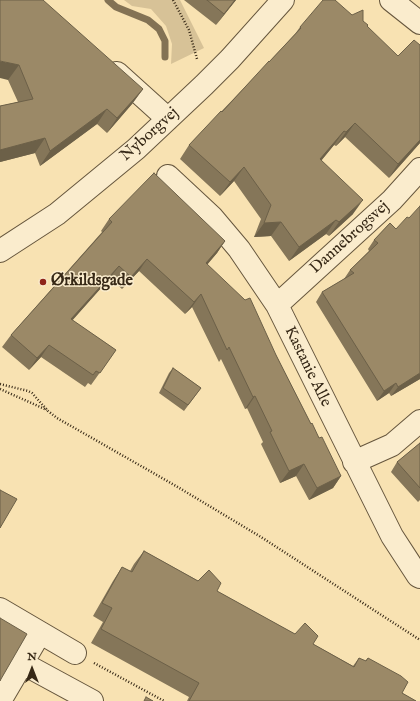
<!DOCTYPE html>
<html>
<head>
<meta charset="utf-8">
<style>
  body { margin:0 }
  #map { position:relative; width:420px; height:701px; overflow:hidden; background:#f8e2b2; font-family:"IM FELL English",serif }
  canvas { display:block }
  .north { position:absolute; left:12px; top:649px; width:40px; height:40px; -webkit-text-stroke:3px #faeccd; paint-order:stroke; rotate:0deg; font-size:11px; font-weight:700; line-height:16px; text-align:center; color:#362816 }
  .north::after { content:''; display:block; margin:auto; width:14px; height:18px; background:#362816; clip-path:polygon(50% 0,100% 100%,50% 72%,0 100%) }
</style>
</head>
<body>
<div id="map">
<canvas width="420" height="701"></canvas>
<div class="north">N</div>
</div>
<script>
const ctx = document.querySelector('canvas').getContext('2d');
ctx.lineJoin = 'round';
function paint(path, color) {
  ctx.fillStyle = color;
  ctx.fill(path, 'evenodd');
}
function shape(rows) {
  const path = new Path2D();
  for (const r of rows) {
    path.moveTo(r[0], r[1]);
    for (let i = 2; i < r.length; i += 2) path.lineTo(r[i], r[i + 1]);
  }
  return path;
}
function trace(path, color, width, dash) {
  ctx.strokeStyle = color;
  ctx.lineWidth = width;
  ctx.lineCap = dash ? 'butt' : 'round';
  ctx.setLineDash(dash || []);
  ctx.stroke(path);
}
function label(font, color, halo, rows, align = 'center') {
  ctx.font = font + ' "IM FELL English",serif';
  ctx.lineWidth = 3;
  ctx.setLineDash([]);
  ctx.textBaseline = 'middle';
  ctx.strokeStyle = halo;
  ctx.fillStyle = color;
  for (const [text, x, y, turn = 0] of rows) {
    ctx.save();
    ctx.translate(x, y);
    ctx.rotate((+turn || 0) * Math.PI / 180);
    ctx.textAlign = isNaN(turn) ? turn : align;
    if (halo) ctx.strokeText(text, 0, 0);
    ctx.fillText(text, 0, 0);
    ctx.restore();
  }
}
paint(shape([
  [124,0,180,0,204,48,171,64,172,44,166,26,151,9,132,6]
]), '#d7c297');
trace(shape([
  [108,0,116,7,148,20,159,29,165,41,165,57]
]), '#837254', 7);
const minor = shape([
  [391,0,420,23],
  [117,73,168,119],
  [168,176,212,217,239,249,277,305,392,536,418,576,420,577],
  [0,251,57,214,136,149,204,85,230,59,283,0],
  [277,305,392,200,420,169],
  [354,462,392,445,420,421],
  [0,609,75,653],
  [22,663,92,701],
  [0,701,40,633]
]);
trace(minor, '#66563d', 24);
trace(shape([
  [173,0,189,30,197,59],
  [0,384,28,391,32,393,48,411,57,418,176,486,261,537,420,640],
  [0,389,47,410],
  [94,663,164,701]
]), '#362816', 2.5, [1, 2]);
trace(minor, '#faeccd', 22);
paint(shape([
  [0,0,143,89,132,104,107,133,97,124,40,166,35,153,0,162,0,106,18,102,8,80],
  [184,0,236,0,216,25],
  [352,15,363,21,367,27,420,143,389,178,345,137,336,146,334,145,321,161,353,214,329,236,326,234,289,261,271,236,254,237,261,219,234,181,220,196,180,159,189,145,269,62,295,34,300,27],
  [109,219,225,241,217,253,207,265,276,355,311,424,341,476,333,488,309,500,296,476,280,483,261,444,263,442,247,408,245,409,221,359,219,362,192,307,185,314,139,271,122,289,110,278,72,320,116,350,91,385,88,383,85,387,41,357,29,370,2,347,11,335,102,232,101,231],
  [390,223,420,379,391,396,389,393,377,401,316,302,322,292,344,279,350,270,369,251,368,249,374,240],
  [173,368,201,388,184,411,159,393,169,373],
  [420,443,420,500,418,502,391,472,397,462],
  [144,551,353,666,359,658,365,661,368,658,402,693,416,701,187,701,189,697,91,643,103,622,93,616,113,581,122,567,130,571,134,564]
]), '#857659');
paint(shape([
  [235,0,236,0,216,25,224,14],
  [0,61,19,65,8,80,0,78],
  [143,89,132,104,107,133,117,118],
  [107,109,97,124,40,166,50,151],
  [355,123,345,137,336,146,346,132],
  [344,131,334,145,310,174,320,159],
  [45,138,35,153,0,162,0,150],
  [420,140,420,143,389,178,398,164],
  [244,167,234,181,220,196,230,182],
  [363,200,353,214,329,236,339,222],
  [336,220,326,234,289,261,299,247],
  [281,222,271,236,254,237,264,223],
  [225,241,217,253,197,276,206,263],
  [147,259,139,271,122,289,131,277],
  [119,266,110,278,63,331,71,319],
  [201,294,192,307,185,314,194,302],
  [49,345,41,357,29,370,37,358],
  [420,373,420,379,391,396,398,387],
  [396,383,389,393,377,401,384,391],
  [255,396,247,408,245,409,253,397],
  [304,464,296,476,280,483,289,471],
  [341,476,333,488,309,500,317,488]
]), '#6c6048');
const building = shape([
  [0,0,43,0,143,89,117,118,107,109,50,151,45,138,0,150,0,106,33,99,19,65,0,61,0,0],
  [207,0,235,0,224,14,207,0],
  [323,0,335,0,352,15,363,10,363,21,368,25,367,26,398,56,414,40,420,45,420,140,398,164,355,123,346,132,344,131,320,159,363,200,339,222,336,220,299,247,281,222,264,223,271,205,244,167,230,182,189,145,221,111,222,112,269,61,269,62,301,28,300,27,323,0],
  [154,173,225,241,206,263,245,300,250,298,276,355,311,424,312,423,319,438,322,437,341,476,317,488,304,464,289,471,270,432,272,431,255,396,253,397,229,347,227,350,201,294,194,302,147,259,131,277,119,266,71,319,116,350,100,373,96,371,93,375,49,345,37,358,11,335,112,222,109,219,154,173],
  [420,206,420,373,398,387,396,383,384,391,322,292,354,273,350,270,378,243,374,240,390,223,396,229,407,217,409,218,420,206],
  [173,368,201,388,188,405,163,388,173,368],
  [420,443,420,488,397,462,420,443],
  [0,490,17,499,0,528,0,490],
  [144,551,198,581,209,570,221,583,217,591,295,634,305,623,318,636,313,644,354,667,359,658,366,661,368,658,401,676,408,682,402,693,416,701,189,701,199,683,101,629,112,608,102,603,122,567,132,572,144,551],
  [0,618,27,634,1,679,0,681,0,618],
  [146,697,153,701,144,701,146,697]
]);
paint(building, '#9b8967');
trace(building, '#6c6048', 1);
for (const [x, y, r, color] of [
  [43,282,4,"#8f2418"]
]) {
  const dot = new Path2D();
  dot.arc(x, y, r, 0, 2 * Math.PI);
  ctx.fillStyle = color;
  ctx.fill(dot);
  trace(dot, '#faeccd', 1.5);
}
label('16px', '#362816', '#faeccd', [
  ["Nyborgvej",150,135,-42],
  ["Dannebrogsvej",350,238,-42],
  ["Kastanie Alle",307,367,64]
]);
label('bold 16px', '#362816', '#faeccd', [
  ["Ørkildsgade",51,282]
], 'left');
</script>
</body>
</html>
